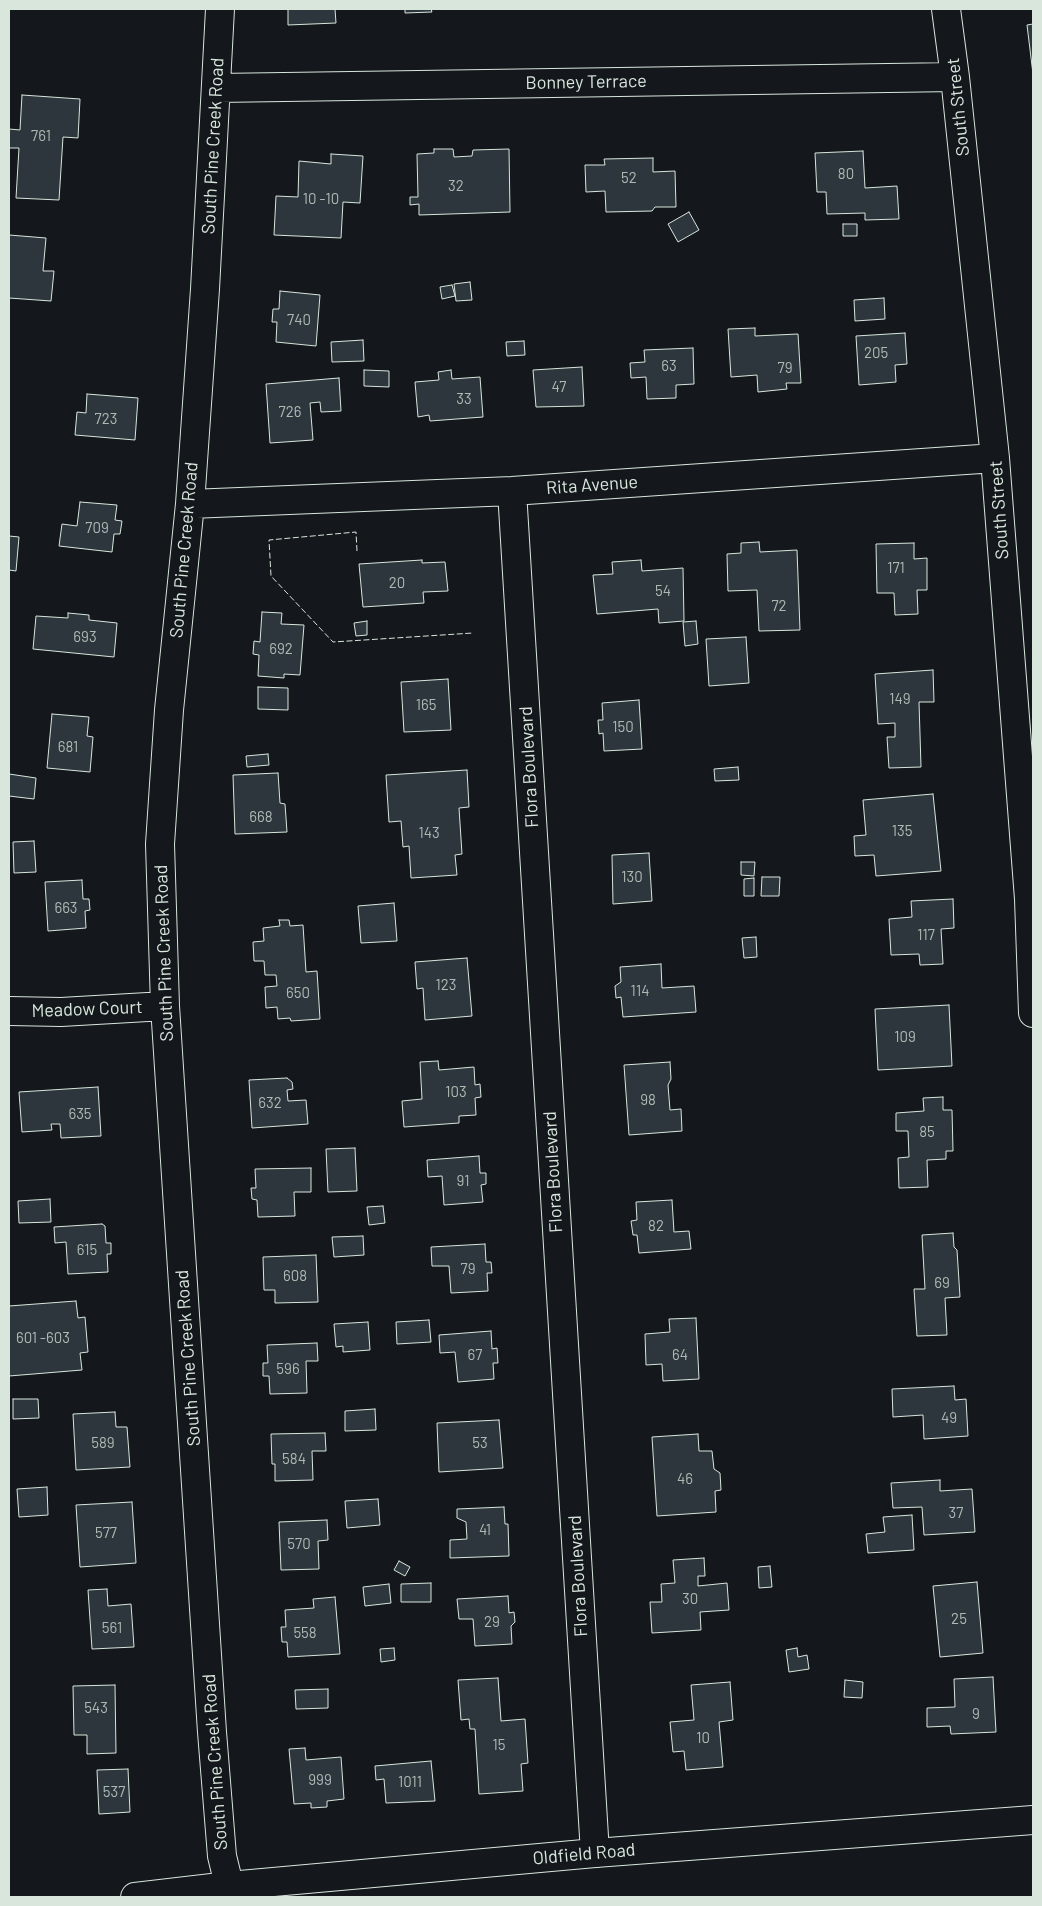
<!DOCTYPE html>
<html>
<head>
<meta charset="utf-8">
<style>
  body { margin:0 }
  #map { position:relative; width:1042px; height:1906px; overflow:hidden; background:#14181c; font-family:Barlow,sans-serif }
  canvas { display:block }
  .frame { position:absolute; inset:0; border:10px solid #d8e6dc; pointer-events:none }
</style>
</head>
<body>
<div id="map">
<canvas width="1042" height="1906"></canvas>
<div class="frame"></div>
</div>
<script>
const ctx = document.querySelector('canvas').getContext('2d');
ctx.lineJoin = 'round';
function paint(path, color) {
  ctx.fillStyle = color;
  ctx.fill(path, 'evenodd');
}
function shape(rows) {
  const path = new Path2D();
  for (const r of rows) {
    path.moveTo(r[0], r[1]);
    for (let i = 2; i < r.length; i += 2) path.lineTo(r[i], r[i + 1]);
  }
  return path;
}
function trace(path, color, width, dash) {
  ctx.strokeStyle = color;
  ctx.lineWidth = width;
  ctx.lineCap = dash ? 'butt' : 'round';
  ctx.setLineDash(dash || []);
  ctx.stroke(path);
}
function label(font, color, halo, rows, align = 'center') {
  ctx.font = font + ' Barlow,sans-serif';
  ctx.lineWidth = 4;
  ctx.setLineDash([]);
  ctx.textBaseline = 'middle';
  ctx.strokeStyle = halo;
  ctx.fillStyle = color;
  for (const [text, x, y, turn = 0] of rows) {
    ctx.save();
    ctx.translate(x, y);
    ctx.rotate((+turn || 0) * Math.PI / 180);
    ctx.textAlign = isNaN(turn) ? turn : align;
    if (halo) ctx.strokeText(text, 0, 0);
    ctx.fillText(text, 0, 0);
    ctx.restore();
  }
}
const building = shape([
  [288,9,335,9,336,23,288,25,288,9],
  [405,9,431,9,432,12,405,13,405,9],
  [1033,24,1033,74,1027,25,1033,24],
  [22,95,80,99,78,138,63,137,59,200,16,198,19,148,9,148,9,129,20,130,22,95],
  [434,149,453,149,454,157,472,156,473,150,509,149,510,212,419,215,419,204,410,205,410,197,418,197,417,154,434,153,434,149],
  [863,151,865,188,897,186,899,219,865,220,865,213,827,214,826,192,817,192,815,153,863,151],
  [331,154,363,156,360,203,343,202,341,238,274,235,276,196,298,197,299,161,331,164,331,154],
  [653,158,653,172,675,171,676,207,655,207,652,211,606,212,605,191,586,192,585,165,605,165,604,159,653,158],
  [689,212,699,230,678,242,668,224,689,212],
  [843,224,857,224,857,236,843,236,843,224],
  [9,235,46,238,43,271,54,271,51,301,9,298,9,235],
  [470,282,472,300,456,301,454,284,470,282],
  [452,285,455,296,442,299,440,287,452,285],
  [280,291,320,295,316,346,276,342,277,322,272,322,273,309,279,309,280,291],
  [884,298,885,319,855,321,854,300,884,298],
  [755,328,755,336,798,334,801,383,786,383,787,389,758,392,757,375,731,377,728,329,755,328],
  [905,333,907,364,895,365,896,382,859,385,856,336,905,333],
  [363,340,364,361,332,362,331,342,363,340],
  [524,341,525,355,507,356,506,342,524,341],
  [693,348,694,384,676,385,676,398,647,399,646,377,631,378,630,363,645,362,644,350,693,348],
  [582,367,584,406,536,407,533,370,582,367],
  [364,370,389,371,389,387,364,386,364,370],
  [451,370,452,379,480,377,483,417,430,421,429,415,418,417,415,382,439,380,438,372,451,370],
  [339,378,341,411,321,412,320,402,310,403,313,440,270,443,266,384,339,378],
  [87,394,138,398,135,440,75,435,77,412,86,413,87,394],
  [80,502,117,505,115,520,122,521,120,534,114,534,112,552,59,546,62,524,77,526,80,502],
  [9,536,19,537,16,571,9,570,9,536],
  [759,542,760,552,797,550,800,630,759,631,757,590,728,591,727,554,741,553,741,543,759,542],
  [914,543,914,559,927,558,927,590,917,590,918,614,895,615,894,593,877,593,876,544,914,543],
  [422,560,422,563,445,562,448,591,423,592,424,603,363,607,359,564,422,560],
  [641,560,642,571,683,568,684,621,659,623,658,609,597,614,593,575,613,574,612,562,641,560],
  [262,612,282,613,281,624,304,625,300,675,284,674,284,678,258,676,259,655,253,654,254,641,260,642,262,612],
  [68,613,89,615,89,620,117,623,114,657,33,649,36,616,68,618,68,613],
  [367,621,367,635,356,636,354,623,367,621],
  [696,621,698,644,685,646,683,622,696,621],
  [746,637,749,683,709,686,706,639,746,637],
  [933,670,934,702,919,702,921,767,889,768,887,737,895,737,895,723,878,724,875,674,933,670],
  [448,679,451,730,404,732,401,682,448,679],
  [258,687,288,688,288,710,258,709,258,687],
  [639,700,642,749,604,751,603,733,599,734,598,720,603,720,602,703,639,700],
  [52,714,89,717,87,736,93,737,90,772,47,768,52,714],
  [268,754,269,765,247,767,246,756,268,754],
  [738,767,739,780,715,781,714,769,738,767],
  [467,770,469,807,459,808,462,854,455,855,457,875,411,878,409,846,403,847,401,821,389,822,386,775,467,770],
  [278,773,280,803,285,804,287,832,235,834,233,775,278,773],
  [9,774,36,778,34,799,9,796,9,774],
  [933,794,941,871,876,876,874,855,855,856,854,836,866,835,863,800,933,794],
  [34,841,36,872,14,873,13,842,34,841],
  [649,853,652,901,613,904,612,855,649,853],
  [741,862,755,862,754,876,741,875,741,862],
  [762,877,780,877,779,896,761,896,762,877],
  [754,878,754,896,744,896,744,879,754,878],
  [82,880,83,899,89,899,90,910,85,911,86,928,48,931,45,882,82,880],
  [953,899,954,928,941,929,943,964,920,965,919,954,891,955,889,919,912,917,911,901,953,899],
  [394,903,397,941,361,943,358,906,394,903],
  [279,920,289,920,290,926,303,925,306,972,317,971,320,1019,291,1021,290,1018,278,1019,277,1007,266,1008,265,987,277,986,276,975,265,975,264,961,254,961,253,942,264,941,263,928,280,926,279,920],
  [756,937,757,957,744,958,742,938,756,937],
  [467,958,472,1016,425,1020,423,988,417,989,415,962,467,958],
  [661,964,662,988,694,986,696,1012,623,1017,621,997,616,998,615,986,621,982,620,967,661,964],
  [949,1005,952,1066,878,1070,875,1009,949,1005],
  [438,1061,439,1070,474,1067,475,1085,480,1084,481,1097,475,1098,476,1115,459,1116,459,1123,404,1127,402,1101,422,1099,420,1062,438,1061],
  [670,1062,671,1079,668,1085,670,1110,681,1109,682,1131,629,1135,624,1065,670,1062],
  [287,1078,292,1082,293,1089,287,1090,288,1101,306,1100,308,1124,252,1128,249,1080,287,1078],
  [98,1087,101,1136,61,1138,60,1124,51,1124,52,1130,22,1132,19,1092,98,1087],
  [943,1097,943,1110,952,1110,953,1151,946,1151,946,1159,927,1160,928,1187,899,1188,898,1158,909,1157,908,1131,896,1131,896,1113,924,1111,923,1098,943,1097],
  [355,1148,357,1191,328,1192,326,1149,355,1148],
  [479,1156,480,1173,486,1173,486,1184,481,1185,483,1202,444,1205,442,1176,428,1177,427,1160,479,1156],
  [311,1168,311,1192,294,1192,295,1216,258,1217,257,1200,252,1199,251,1188,256,1188,255,1169,311,1168],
  [50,1199,51,1222,19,1223,18,1201,50,1199],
  [672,1200,674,1232,689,1231,691,1249,639,1253,637,1235,633,1235,631,1221,637,1220,636,1202,672,1200],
  [383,1206,385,1223,369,1225,367,1207,383,1206],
  [102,1224,105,1226,106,1243,111,1243,111,1254,107,1254,108,1272,68,1274,66,1242,55,1243,54,1227,102,1224],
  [953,1233,954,1247,957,1250,960,1297,945,1298,947,1335,917,1336,914,1289,925,1289,922,1235,953,1233],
  [363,1236,364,1255,334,1257,332,1237,363,1236],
  [485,1244,486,1262,491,1262,492,1273,487,1273,488,1291,451,1293,449,1266,432,1266,431,1247,485,1244],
  [316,1255,318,1302,275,1303,275,1290,264,1290,263,1257,316,1255],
  [76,1301,78,1318,85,1317,88,1352,80,1353,82,1370,9,1376,9,1306,76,1301],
  [696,1318,699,1379,663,1381,662,1364,646,1365,645,1334,670,1332,669,1319,696,1318],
  [429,1320,431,1342,397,1344,396,1322,429,1320],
  [368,1322,370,1350,343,1352,343,1346,336,1347,334,1324,368,1322],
  [491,1331,492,1349,497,1348,498,1363,493,1363,494,1379,458,1382,455,1352,440,1353,439,1335,491,1331],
  [317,1343,318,1361,306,1361,307,1393,270,1394,269,1376,263,1376,263,1363,268,1363,267,1345,317,1343],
  [954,1386,955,1400,966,1399,968,1436,924,1439,923,1415,893,1417,892,1389,954,1386],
  [13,1399,38,1399,39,1418,13,1419,13,1399],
  [375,1409,376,1430,345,1431,345,1411,375,1409],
  [115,1412,116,1427,127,1427,130,1467,76,1470,73,1414,115,1412],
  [499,1420,503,1468,439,1472,437,1423,499,1420],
  [325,1433,326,1451,312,1451,313,1480,275,1481,275,1464,272,1464,271,1434,325,1433],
  [698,1434,699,1451,712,1451,714,1469,720,1473,721,1490,715,1491,716,1512,657,1516,652,1437,698,1434],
  [940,1480,940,1491,972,1489,975,1532,924,1535,922,1507,893,1508,891,1483,940,1480],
  [47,1487,48,1515,19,1517,17,1489,47,1487],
  [378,1499,380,1525,347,1528,345,1501,378,1499],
  [132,1502,136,1563,80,1567,76,1505,132,1502],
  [504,1507,505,1524,508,1524,509,1556,450,1558,450,1540,467,1539,466,1522,457,1518,457,1509,504,1507],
  [912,1515,914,1550,868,1553,866,1534,885,1532,883,1517,912,1515],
  [327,1520,328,1540,318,1541,319,1569,281,1570,279,1522,327,1520],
  [704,1558,705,1576,698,1576,698,1586,727,1583,729,1610,700,1612,701,1630,652,1633,650,1602,662,1602,661,1584,675,1583,673,1560,704,1558],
  [399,1561,410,1567,405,1576,394,1570,399,1561],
  [770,1566,772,1587,759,1588,758,1567,770,1566],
  [977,1582,983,1653,940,1657,933,1586,977,1582],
  [431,1583,431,1602,401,1602,401,1584,431,1583],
  [389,1584,391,1603,365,1606,363,1587,389,1584],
  [107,1589,108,1606,131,1604,134,1647,92,1649,88,1590,107,1589],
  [508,1596,509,1613,514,1612,515,1622,511,1626,512,1644,475,1646,473,1619,459,1619,457,1599,508,1596],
  [335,1597,340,1654,288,1657,287,1642,282,1642,281,1627,286,1627,285,1610,314,1608,313,1599,335,1597],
  [394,1648,395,1660,381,1662,380,1649,394,1648],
  [797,1648,798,1657,807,1655,809,1669,789,1672,786,1650,797,1648],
  [993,1677,996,1732,951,1734,950,1726,927,1727,927,1708,955,1707,954,1679,993,1677],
  [498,1678,501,1721,525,1719,528,1763,521,1764,523,1791,479,1794,475,1729,470,1729,469,1719,461,1720,458,1680,498,1678],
  [845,1680,863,1682,862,1698,844,1697,845,1680],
  [730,1682,733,1720,719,1722,723,1767,686,1770,684,1751,673,1752,670,1722,694,1720,691,1685,730,1682],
  [115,1685,116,1753,87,1754,87,1735,74,1735,73,1686,115,1685],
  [328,1689,328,1708,296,1709,295,1690,328,1689],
  [305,1748,306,1760,341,1757,344,1799,327,1801,327,1807,311,1808,311,1803,294,1804,289,1749,305,1748],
  [431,1761,435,1801,386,1803,384,1779,376,1780,375,1766,431,1761],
  [128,1769,130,1812,99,1814,97,1770,128,1769]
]);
paint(building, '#2c363c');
trace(building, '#d8e6dc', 1);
const street = shape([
  [220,9,205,289,190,504,169,710,160,844,165,1006,212,1732,222,1856,232,1897],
  [946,9,955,77,995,458,1029,899,1033,1013],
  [217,88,955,77],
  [512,491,595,1853],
  [190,504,512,491,995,458],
  [9,1011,61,1012,165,1006]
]);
const secondary = shape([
  [135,1897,229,1886,595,1853,1033,1820]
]);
trace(street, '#d8e6dc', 30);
trace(secondary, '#d8e6dc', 30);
trace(street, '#14181c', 28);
trace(secondary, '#14181c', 28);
trace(shape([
  [357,551,356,532,269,540,271,576,333,642,473,633]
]), '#d8e6dc', 1, [6, 2.5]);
label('15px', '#adbab4', null, [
  ["761",41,136],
  ["80",846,174],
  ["52",629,178],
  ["32",456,186],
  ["10 -10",321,199],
  ["740",299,320],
  ["205",876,353],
  ["63",669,366],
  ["79",785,368],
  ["47",559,387],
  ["33",464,399],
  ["726",290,412],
  ["723",106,419],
  ["709",97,528],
  ["171",896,568],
  ["20",397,583],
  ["54",663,591],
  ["72",779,606],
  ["693",85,637],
  ["692",281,649],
  ["149",900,699],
  ["165",426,705],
  ["150",623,727],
  ["681",68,747],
  ["668",261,817],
  ["135",902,831],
  ["143",429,833],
  ["130",632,877],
  ["663",66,908],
  ["117",926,935],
  ["123",446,985],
  ["114",640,991],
  ["650",298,993],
  ["109",905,1037],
  ["103",456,1092],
  ["98",648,1100],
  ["632",270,1103],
  ["635",80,1114],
  ["85",927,1132],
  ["91",463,1181],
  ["82",656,1226],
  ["615",87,1250],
  ["79",468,1269],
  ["608",295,1276],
  ["69",942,1283],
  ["601 -603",43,1338],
  ["67",475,1355],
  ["64",680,1355],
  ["596",288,1369],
  ["49",949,1418],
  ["589",103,1443],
  ["53",480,1443],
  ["584",294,1459],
  ["46",685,1479],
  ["37",956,1513],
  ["41",485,1530],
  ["577",106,1533],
  ["570",299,1544],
  ["30",690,1599],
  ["25",959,1619],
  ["29",492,1622],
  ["561",112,1628],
  ["558",305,1633],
  ["543",96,1708],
  ["9",976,1714],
  ["10",703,1738],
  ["15",499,1745],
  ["999",320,1780],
  ["1011",410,1782],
  ["537",114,1792]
]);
label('18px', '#d8e6dc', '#14181c', [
  ["Bonney Terrace",586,82,-1],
  ["South Street",958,107,-96],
  ["South Pine Creek Road",213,146,-87],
  ["Rita Avenue",592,485,-4],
  ["South Street",999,510,-94],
  ["South Pine Creek Road",184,550,-85],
  ["Flora Boulevard",529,767,-93],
  ["South Pine Creek Road",164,953,-92],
  ["Meadow Court",87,1009,-2],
  ["Flora Boulevard",553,1172,-93],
  ["South Pine Creek Road",188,1358,-94],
  ["Flora Boulevard",578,1576,-93],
  ["South Pine Creek Road",215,1762,-94],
  ["Oldfield Road",584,1854,-5]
]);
</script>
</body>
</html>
